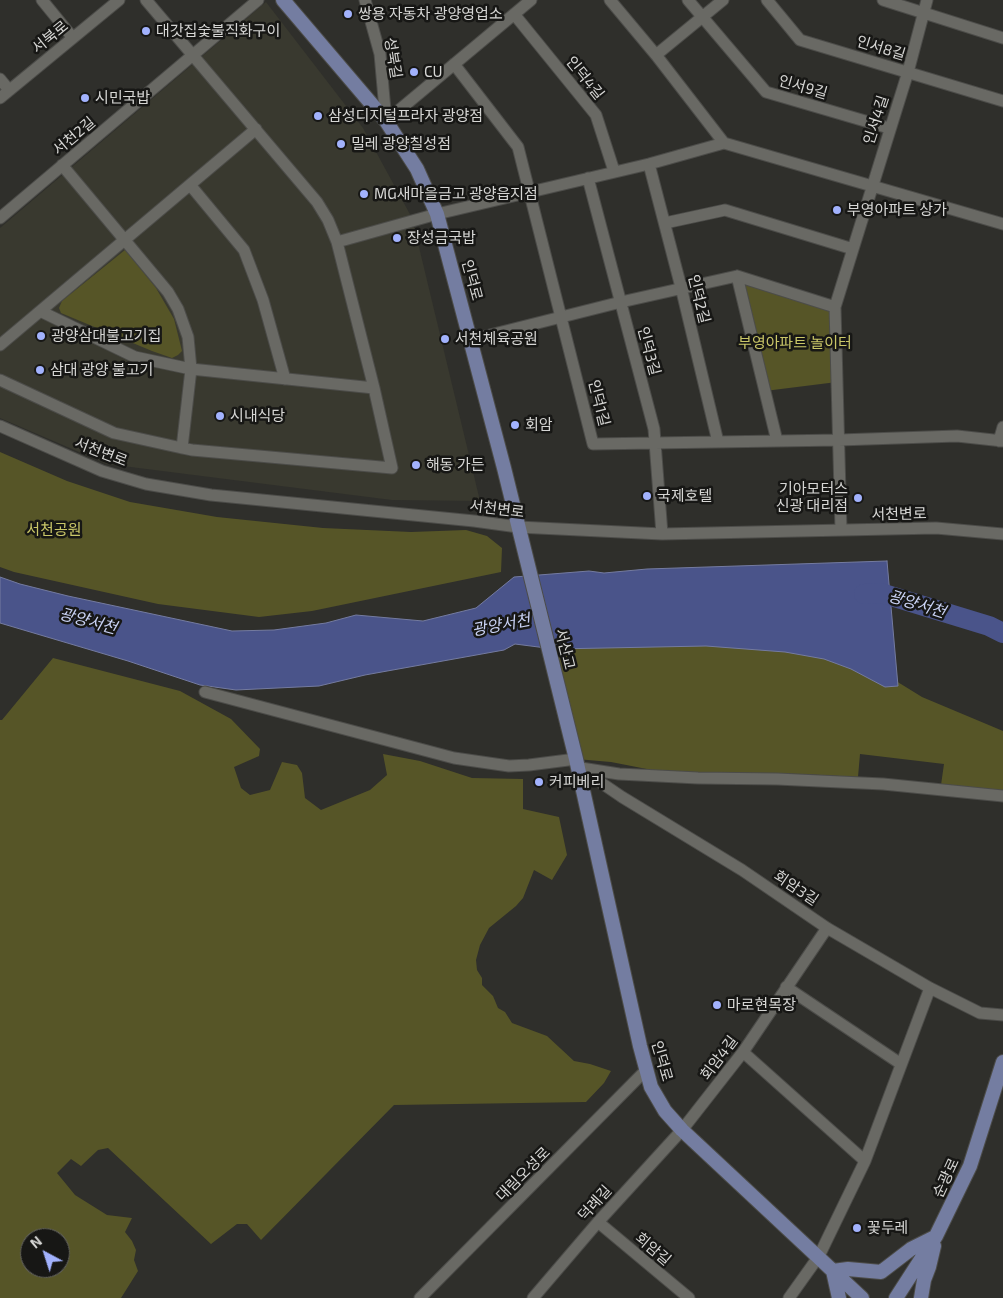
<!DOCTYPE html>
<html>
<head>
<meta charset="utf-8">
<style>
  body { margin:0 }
  #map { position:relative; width:1003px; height:1298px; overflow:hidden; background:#2f2f2b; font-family:"Exo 2",sans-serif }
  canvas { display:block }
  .north { position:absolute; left:20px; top:1228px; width:50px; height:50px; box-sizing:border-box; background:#171715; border:1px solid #636361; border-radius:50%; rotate:320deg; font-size:14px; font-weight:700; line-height:20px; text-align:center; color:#d6d6d4 }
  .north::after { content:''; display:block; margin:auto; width:18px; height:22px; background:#a2b2fd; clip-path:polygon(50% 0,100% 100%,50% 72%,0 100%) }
</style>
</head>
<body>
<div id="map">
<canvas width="1003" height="1298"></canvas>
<div class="north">N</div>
</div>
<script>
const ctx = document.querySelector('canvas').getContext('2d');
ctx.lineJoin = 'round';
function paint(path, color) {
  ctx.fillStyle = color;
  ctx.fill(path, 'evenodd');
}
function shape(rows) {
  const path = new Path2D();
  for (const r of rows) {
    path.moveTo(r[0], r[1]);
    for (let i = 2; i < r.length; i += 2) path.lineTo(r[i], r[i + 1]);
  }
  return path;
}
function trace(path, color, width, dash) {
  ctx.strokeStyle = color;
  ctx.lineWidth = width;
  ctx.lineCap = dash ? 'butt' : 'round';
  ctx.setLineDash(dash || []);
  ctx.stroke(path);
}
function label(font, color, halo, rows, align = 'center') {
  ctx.font = font + ' "Exo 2","Noto Sans KR",sans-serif';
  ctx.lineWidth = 5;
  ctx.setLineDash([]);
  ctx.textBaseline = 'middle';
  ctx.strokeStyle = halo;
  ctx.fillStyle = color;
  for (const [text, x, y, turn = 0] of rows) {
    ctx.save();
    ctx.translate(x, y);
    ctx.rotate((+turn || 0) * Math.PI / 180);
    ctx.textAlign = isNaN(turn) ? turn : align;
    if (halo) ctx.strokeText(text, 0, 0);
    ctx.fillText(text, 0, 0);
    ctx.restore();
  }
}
paint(shape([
  [266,2,363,128,412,218,480,501,392,500,107,464,0,418,0,228]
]), '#39392f');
paint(shape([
  [125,250,156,288,174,319,182,351,178,355,172,358,152,351,61,313,59,308,62,301],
  [737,276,835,307,837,382,765,391],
  [0,452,67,481,130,502,217,517,323,528,411,532,466,530,487,536,502,548,501,572,312,611,259,617,158,604,14,572,0,567],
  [740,642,832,654,875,668,922,697,1003,731,1003,794,941,785,944,764,860,754,858,777,801,774,662,772,611,762,576,759,554,649],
  [53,658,180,691,231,719,260,749,259,756,234,767,241,788,250,795,270,790,282,762,297,765,302,773,305,798,321,810,370,790,387,775,383,754,420,761,472,778,523,779,523,809,559,817,567,855,552,880,534,870,523,898,516,906,489,928,480,945,476,960,477,970,482,978,482,985,493,996,498,1008,505,1012,512,1023,547,1036,574,1061,590,1064,611,1071,604,1083,586,1102,394,1105,261,1240,247,1224,237,1224,211,1244,108,1148,98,1150,81,1166,71,1159,57,1173,75,1195,107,1215,132,1218,125,1232,132,1241,136,1250,134,1260,138,1271,121,1298,0,1298,0,720,2,720],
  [30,1238,60,1238,60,1268,30,1268]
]), '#565527');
const water = shape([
  [887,561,898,686,885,687,851,669,824,659,785,652,706,646,554,649,515,644,504,650,365,675,319,686,236,690,200,685,128,661,0,623,0,577,20,584,68,596,232,631,274,630,326,623,356,615,423,621,476,608,514,577,589,571,604,573,647,569,887,561]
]);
paint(water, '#4a548a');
trace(water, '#747ba0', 1);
trace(shape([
  [864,594,881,593,989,626,1003,633]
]), '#4a548a', 20);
const minor = shape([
  [42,0,73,38],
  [365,0,380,54,386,121],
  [610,0,656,55,724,143],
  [688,0,766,92,889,128],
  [767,0,800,40,1003,101],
  [883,0,1003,38],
  [514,14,596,115,614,171],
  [656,55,723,0],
  [454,64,518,147,593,444,839,440,957,436,1003,441],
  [0,79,9,90],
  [0,98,119,0],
  [386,121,531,0],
  [649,164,681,287,718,442],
  [62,165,168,292,178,309,188,337,191,369,182,448],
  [588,178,654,429,662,534],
  [191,186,244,250,263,300,285,379],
  [0,218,258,0],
  [665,223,725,210,853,249],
  [337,242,437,214,649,164,724,143,1003,224],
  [737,276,777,441],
  [42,312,135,357,191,369,374,388],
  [470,340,621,302,737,276,835,307],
  [0,345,256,129],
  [0,380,114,433,182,448,192,450,392,468,374,388,337,242,328,220,317,202,146,0],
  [0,426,102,471,146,484,211,495,474,521,518,527,662,534,936,528,1003,534],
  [999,441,1003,427],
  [841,530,835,307,908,72,927,0],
  [205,692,454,758,509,766,529,765,576,759],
  [578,767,622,797,742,870,827,928,930,988,980,1013,1003,1015],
  [581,768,619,774,698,778,777,779,883,784,1003,796],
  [786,987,901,1064],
  [743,1052,865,1161],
  [598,1222,689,1298],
  [420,1298,646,1070],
  [533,1298,598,1222,682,1130,743,1052,827,928],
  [789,1298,819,1256,865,1161,930,988]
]);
const major = shape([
  [283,0,386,121,417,169,437,214,504,468,576,759,640,1046,651,1087,665,1111,682,1130,862,1298],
  [839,1298,833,1271,848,1269,881,1272,911,1249,935,1237],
  [896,1298,936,1236,970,1166,1003,1062],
  [921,1298,924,1280,929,1267,934,1246]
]);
trace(minor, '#4c4c49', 13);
trace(major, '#4c4c49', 16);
trace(minor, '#696964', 11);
trace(major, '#747da1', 14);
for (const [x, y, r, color] of [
  [348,14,5,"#a2b2fd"],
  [146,31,5,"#a2b2fd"],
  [414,72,5,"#a2b2fd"],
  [85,98,5,"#a2b2fd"],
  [318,116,5,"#a2b2fd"],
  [341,144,5,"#a2b2fd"],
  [364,194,5,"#a2b2fd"],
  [837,210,5,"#a2b2fd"],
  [397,238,5,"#a2b2fd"],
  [41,336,5,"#a2b2fd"],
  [445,339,5,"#a2b2fd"],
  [40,370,5,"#a2b2fd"],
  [220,416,5,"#a2b2fd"],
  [515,425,5,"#a2b2fd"],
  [416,465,5,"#a2b2fd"],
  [647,496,5,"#a2b2fd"],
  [858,498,5,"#a2b2fd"],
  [539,782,5,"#a2b2fd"],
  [717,1005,5,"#a2b2fd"],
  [857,1228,5,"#a2b2fd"]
]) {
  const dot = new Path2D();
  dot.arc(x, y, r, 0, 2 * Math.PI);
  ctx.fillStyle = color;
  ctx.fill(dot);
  trace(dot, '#171715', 2);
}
label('15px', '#d6d6d4', '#171715', [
  ["쌍용 자동차 광양영업소",358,14],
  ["대갓집숯불직화구이",156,31],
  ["CU",424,72],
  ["시민국밥",95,98],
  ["삼성디지털프라자 광양점",328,116],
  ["밀레 광양칠성점",351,144],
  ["MG새마을금고 광양읍지점",374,194],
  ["부영아파트 상가",847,210],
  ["장성금국밥",407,238],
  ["광양삼대불고기집",51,336],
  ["서천체육공원",455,339],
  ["삼대 광양 불고기",50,370],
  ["시내식당",230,416],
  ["회암",525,425],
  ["해동 가든",426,465],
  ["기아모터스",848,489,"right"],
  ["신광 대리점",848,506,"right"],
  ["국제호텔",657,496],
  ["커피베리",549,782],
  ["마로현목장",727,1005],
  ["꽃두레",867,1228]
], 'left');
label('15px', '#d6d6d4', '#171715', [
  ["서북로",50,37,-39],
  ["인서8길",881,48,17],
  ["성북길",393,58,81],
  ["인덕4길",585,78,51],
  ["인서9길",803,87,16],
  ["인서4길",876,120,-72],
  ["서천2길",74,136,-40],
  ["인덕로",472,280,75],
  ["인덕2길",699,299,76],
  ["인덕3길",649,351,75],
  ["인덕1길",599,403,76],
  ["서천변로",101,452,21],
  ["서천변로",497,509,7],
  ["서천변로",899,514,-1],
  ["서산교",565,649,76],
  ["회암3길",796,888,34],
  ["회암4길",719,1058,-53],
  ["인덕로",662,1061,74],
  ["대림오성로",523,1174,-45],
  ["순광로",946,1178,-65],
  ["덕례길",595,1203,-48],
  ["회암길",653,1249,40]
]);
label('15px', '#cac768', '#171715', [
  ["부영아파트 놀이터",795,343],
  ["서천공원",54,530]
]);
label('italic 16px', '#c9d2f4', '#171715', [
  ["광양서천",917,604,17],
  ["광양서천",88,621,15],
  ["광양서천",501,625,-11]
]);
</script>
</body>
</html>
